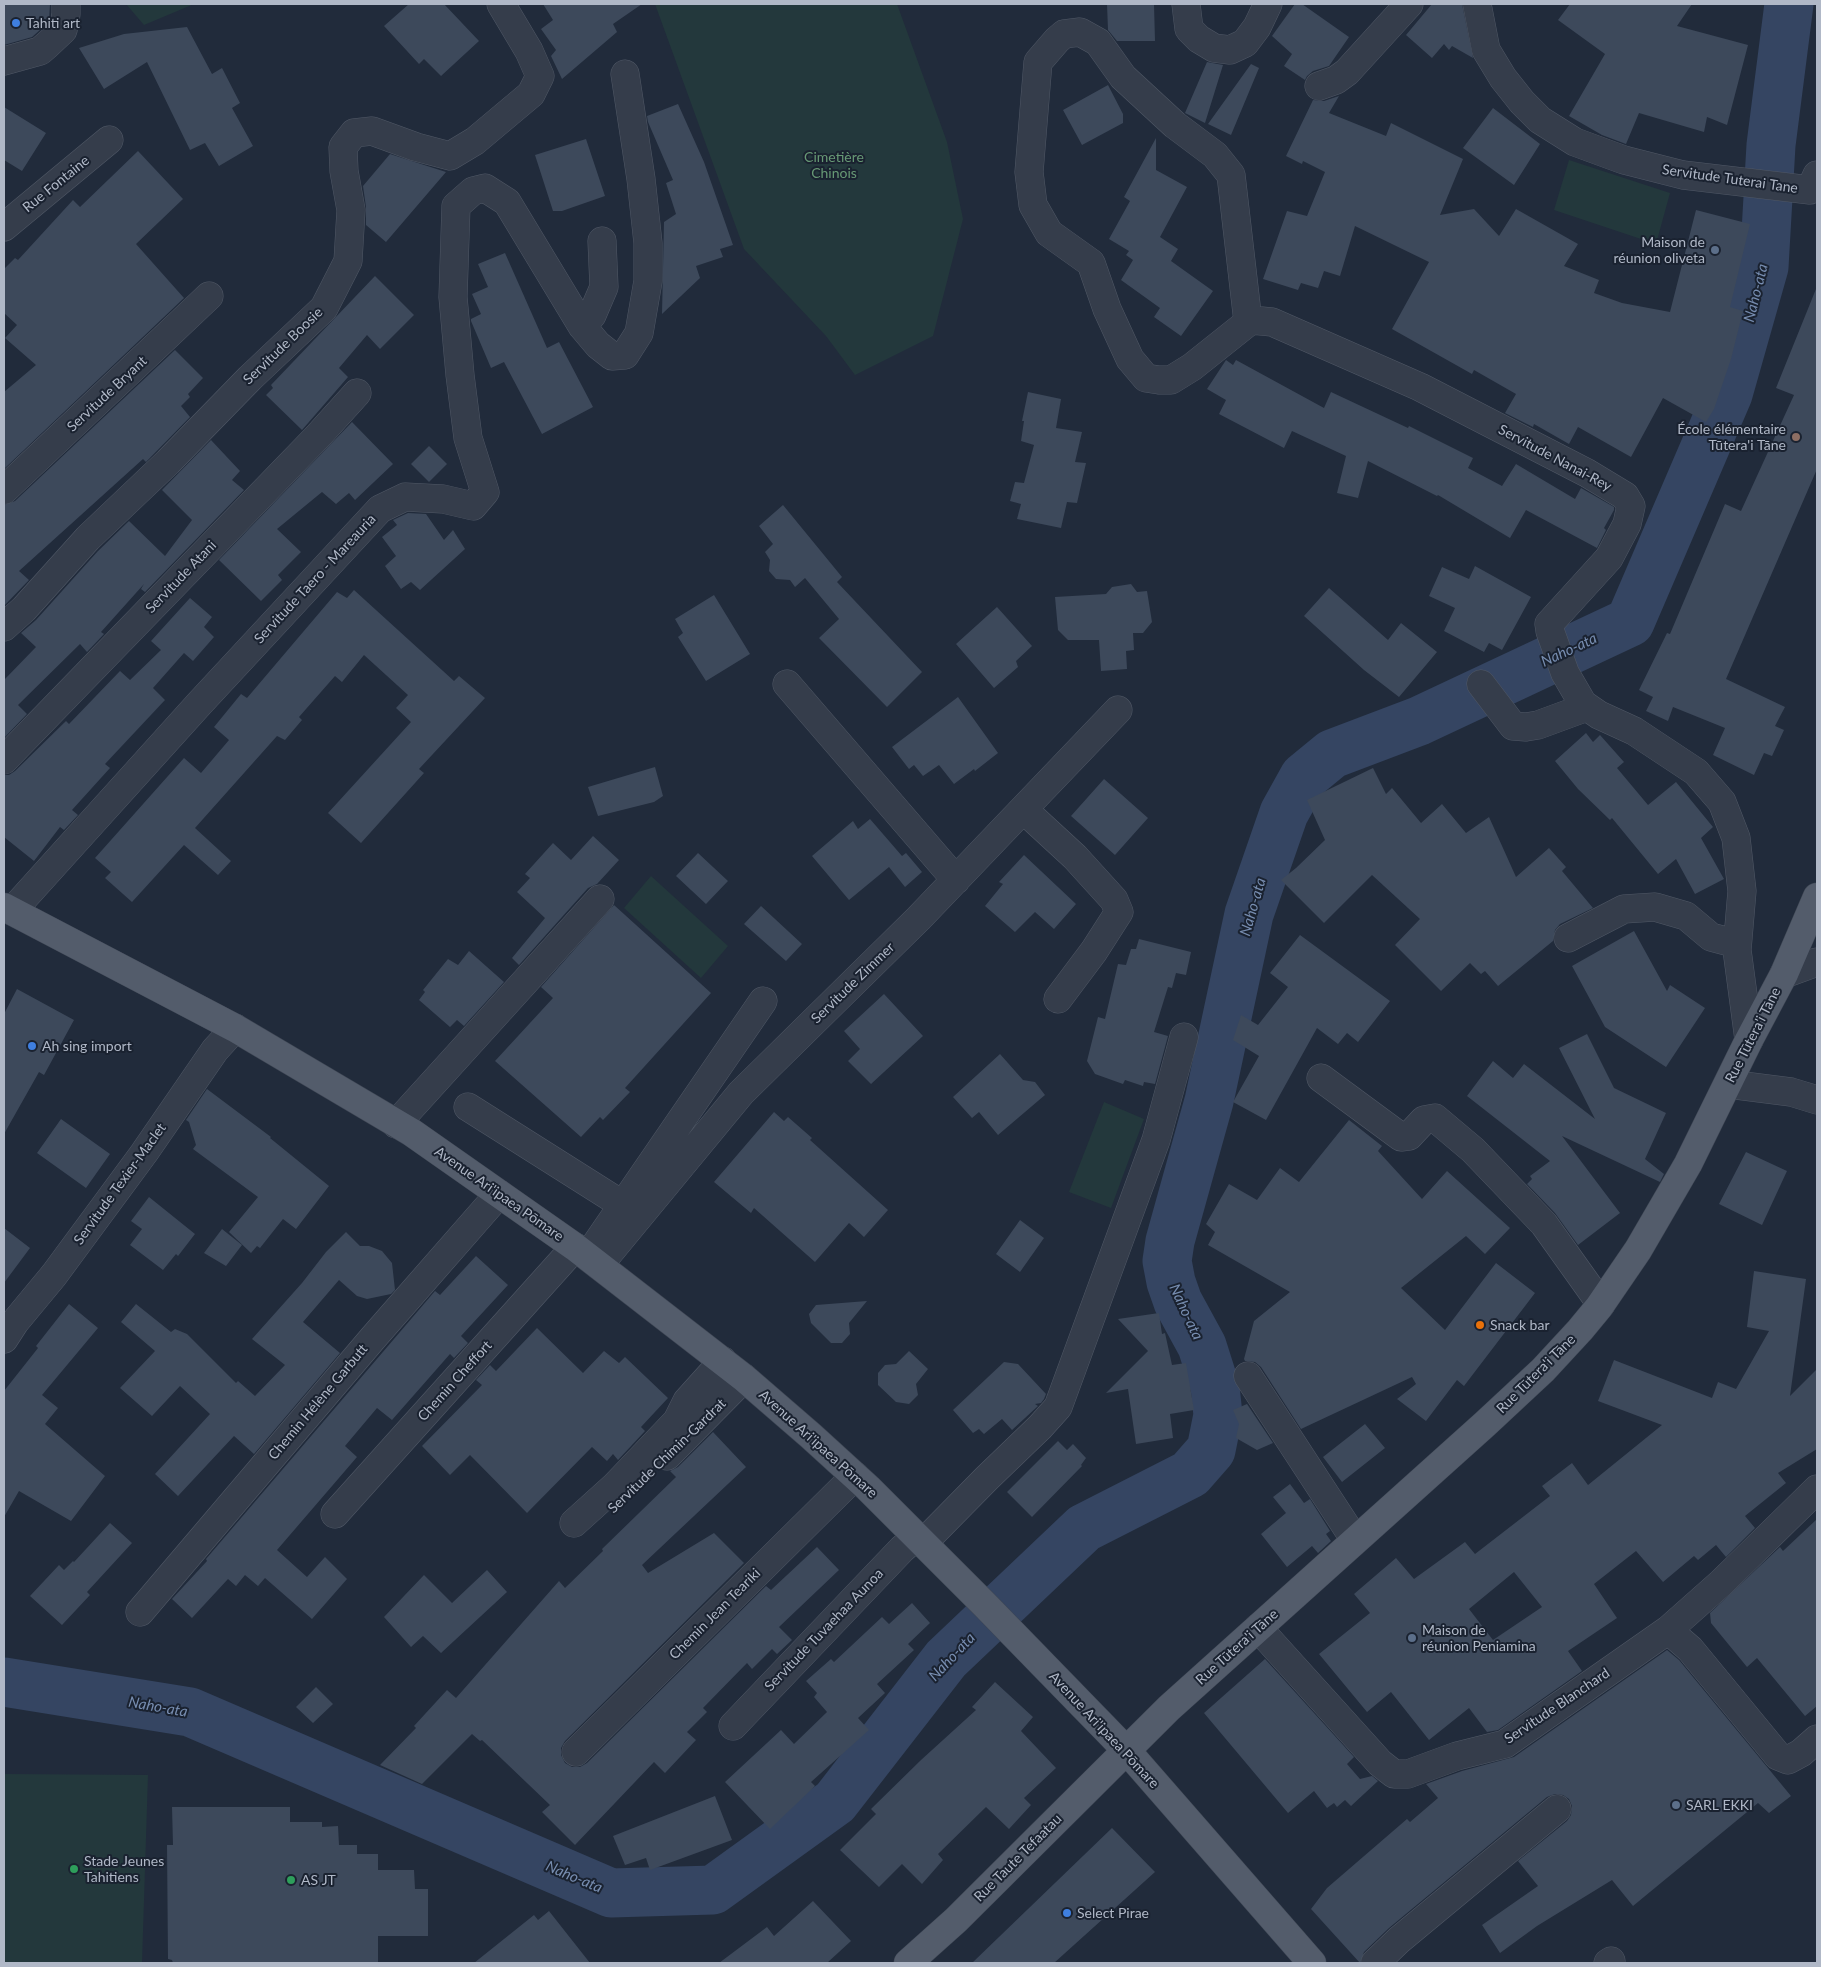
<!DOCTYPE html>
<html>
<head>
<meta charset="utf-8">
<style>
  body { margin:0 }
  #map { position:relative; width:1821px; height:1967px; overflow:hidden; background:#212b3b; font-family:Lato,sans-serif }
  canvas { display:block }
  .frame { position:absolute; inset:0; border:5px solid #b0b8c7; pointer-events:none }
</style>
</head>
<body>
<div id="map">
<canvas width="1821" height="1967"></canvas>
<div class="frame"></div>
</div>
<script>
const ctx = document.querySelector('canvas').getContext('2d');
ctx.lineJoin = 'round';
function paint(path, color) {
  ctx.fillStyle = color;
  ctx.fill(path, 'evenodd');
}
function shape(rows) {
  const path = new Path2D();
  for (const r of rows) {
    path.moveTo(r[0], r[1]);
    for (let i = 2; i < r.length; i += 2) path.lineTo(r[i], r[i + 1]);
  }
  return path;
}
function trace(path, color, width, dash) {
  ctx.strokeStyle = color;
  ctx.lineWidth = width;
  ctx.lineCap = dash ? 'butt' : 'round';
  ctx.setLineDash(dash || []);
  ctx.stroke(path);
}
function label(font, color, halo, rows, align = 'center') {
  ctx.font = font + ' Lato,sans-serif';
  ctx.lineWidth = 4;
  ctx.setLineDash([]);
  ctx.textBaseline = 'middle';
  ctx.strokeStyle = halo;
  ctx.fillStyle = color;
  for (const [text, x, y, turn = 0] of rows) {
    ctx.save();
    ctx.translate(x, y);
    ctx.rotate((+turn || 0) * Math.PI / 180);
    ctx.textAlign = isNaN(turn) ? turn : align;
    if (halo) ctx.strokeText(text, 0, 0);
    ctx.fillText(text, 0, 0);
    ctx.restore();
  }
}
paint(shape([
  [126,4,194,4,144,25],
  [655,4,897,4,947,142,963,219,933,336,855,375,826,336,744,249],
  [1569,160,1670,193,1656,244,1554,210],
  [651,876,728,946,701,978,624,908],
  [1104,1102,1144,1119,1111,1208,1069,1192],
  [4,1774,148,1775,142,1963,4,1963]
]), '#23383c');
trace(shape([
  [4,1682,190,1712,611,1893,713,1890,835,1802,946,1659,1084,1528,1190,1474,1211,1450,1218,1415,1215,1387,1202,1346,1178,1302,1171,1282,1167,1261,1170,1241,1209,1101,1249,914,1284,813,1304,777,1332,754,1419,721,1630,622,1728,394,1764,267,1771,145,1789,4]
]), '#354562', 49);
paint(shape([
  [4,4,50,4,49,22,32,37,4,45],
  [409,4,444,4,479,41,441,76,424,59,419,64,384,26],
  [543,4,642,4,613,24,617,32,562,79,551,56,556,50,541,29,553,20],
  [1107,4,1154,4,1155,41,1117,41,1108,30],
  [1295,4,1302,4,1349,37,1329,66,1313,71,1307,76,1305,80,1284,66,1292,54,1272,36],
  [1432,4,1462,4,1473,58,1452,46,1449,50,1444,44,1432,58,1406,35],
  [1570,4,1692,4,1677,26,1748,45,1727,125,1707,117,1704,132,1639,113,1626,144,1602,135,1569,116,1605,54,1558,20],
  [187,27,212,74,222,68,240,103,232,108,253,146,219,166,205,143,190,150,147,62,104,89,79,48,124,34],
  [1207,62,1223,65,1205,123,1185,113],
  [1251,64,1259,68,1231,135,1208,124],
  [1108,85,1123,114,1123,123,1082,145,1063,110],
  [1339,96,1329,113,1386,136,1391,123,1463,159,1440,215,1474,209,1499,236,1516,209,1578,244,1564,266,1599,280,1594,293,1622,303,1670,312,1696,210,1750,224,1730,307,1743,311,1731,359,1714,409,1706,422,1663,398,1631,457,1578,427,1569,444,1534,424,1533,427,1505,413,1516,394,1474,370,1472,374,1392,329,1429,262,1355,226,1340,276,1324,271,1318,288,1301,283,1298,290,1263,279,1287,211,1307,216,1325,172,1303,161,1302,164,1286,156,1313,100,1324,101],
  [678,104,704,162,733,245,720,249,723,257,696,266,700,278,662,314,664,222,676,214,666,183,673,180,648,122,647,116],
  [4,107,46,133,22,171,4,160],
  [1493,108,1540,144,1514,185,1463,148],
  [1156,138,1156,170,1187,187,1160,237,1178,249,1171,261,1213,291,1181,336,1154,317,1160,308,1121,280,1133,260,1126,255,1129,251,1109,239,1130,201,1124,197],
  [586,139,605,196,562,211,553,211,535,155],
  [138,151,183,199,136,244,184,298,4,469,4,392,36,365,5,338,17,325,4,313,4,269,15,258,18,260,73,200,80,207],
  [390,154,446,172,386,242,366,225,366,207,363,186],
  [505,253,547,348,559,342,593,407,542,434,504,362,491,368,471,321,471,319,481,314,472,294,488,287,478,264],
  [375,276,414,315,380,349,367,335,339,368,348,377,302,430,266,395,273,388,271,385],
  [1816,289,1817,469,1726,679,1785,707,1775,726,1784,730,1772,756,1764,753,1754,775,1713,755,1725,728,1673,707,1668,721,1646,711,1653,697,1639,690,1667,633,1670,634,1725,504,1741,511,1794,395,1776,388],
  [175,350,203,378,188,394,190,397,181,406,190,417,146,462,143,459,19,571,29,580,4,606,4,505,15,501],
  [1226,360,1233,365,1236,360,1324,408,1331,392,1408,428,1409,426,1473,458,1468,468,1502,486,1516,464,1575,499,1581,488,1614,507,1614,510,1604,528,1606,530,1597,548,1526,510,1510,538,1438,495,1437,496,1368,461,1358,498,1337,493,1346,456,1292,431,1284,448,1219,414,1226,400,1207,389],
  [1028,392,1061,399,1056,428,1082,432,1075,462,1086,463,1077,503,1067,502,1061,528,1017,519,1021,504,1010,501,1015,482,1024,483,1034,445,1021,441,1024,421,1022,421],
  [352,422,393,464,355,500,349,493,336,504,322,492,277,529,301,552,278,575,282,580,261,601,219,560],
  [211,440,240,471,232,480,244,490,145,592,141,589,144,584,101,632,104,634,87,652,80,644,18,705,27,714,4,738,4,680,36,647,21,633,36,620,98,551,129,521,165,556,192,520,162,490],
  [429,446,447,464,429,482,411,464],
  [783,505,842,577,837,582,922,672,887,707,819,638,839,619,805,578,795,587,790,580,776,579,769,571,770,560,765,552,773,544,759,526],
  [408,513,426,514,444,540,453,530,465,549,420,590,411,582,401,589,385,566,396,556,382,537,397,525,393,520],
  [1475,566,1531,597,1502,650,1489,643,1484,652,1444,631,1455,608,1429,596,1442,567,1469,579],
  [1131,584,1137,592,1147,591,1152,622,1143,633,1133,633,1134,650,1126,651,1127,669,1101,671,1099,640,1068,640,1058,630,1055,597,1106,594,1112,587],
  [1329,588,1388,640,1401,623,1437,652,1399,697,1364,670,1304,616],
  [354,590,454,681,459,676,485,698,419,769,424,773,361,843,328,813,411,722,396,708,408,695,364,655,342,682,335,676,299,717,302,720,285,740,277,736,195,828,231,861,218,875,184,845,132,902,105,878,111,872,95,858,184,758,201,773,229,740,214,727,241,694,247,698,337,592,347,598],
  [714,595,750,654,706,681,678,637,683,633,675,619],
  [190,598,212,617,204,627,214,637,193,661,184,653,153,688,165,700,105,764,110,768,72,810,78,815,64,830,60,827,34,861,4,837,4,775,9,775,15,771,66,721,69,724,120,671,130,680,161,650,151,641],
  [997,607,1032,646,1016,661,1018,667,994,688,956,644],
  [958,697,998,753,975,771,974,769,954,784,939,765,923,776,914,765,909,769,892,747],
  [1586,733,1593,742,1600,735,1624,762,1617,768,1648,805,1676,782,1713,827,1701,838,1724,879,1695,894,1676,859,1658,874,1612,818,1610,820,1578,789,1555,761],
  [655,767,663,796,654,802,598,816,588,787],
  [1373,768,1386,794,1392,788,1421,823,1442,804,1466,833,1489,817,1516,877,1549,848,1566,867,1562,871,1593,908,1560,924,1555,930,1553,941,1498,986,1485,971,1481,974,1470,963,1441,991,1395,945,1420,919,1372,875,1324,923,1281,880,1296,868,1325,840,1307,800],
  [1104,779,1148,818,1115,855,1071,816],
  [870,819,902,856,906,853,922,872,905,887,889,867,849,900,812,856,853,821,858,829],
  [593,836,619,860,597,884,588,888,519,965,512,958,545,918,517,892,530,878,525,874,553,843,571,860],
  [698,853,728,881,706,904,676,876],
  [1024,855,1076,904,1054,929,1035,912,1015,932,985,906,1003,884,999,882],
  [614,905,711,993,625,1088,630,1092,603,1120,600,1117,581,1137,495,1061,553,998,541,987],
  [761,906,802,944,786,961,744,924],
  [1634,931,1667,991,1670,985,1705,1008,1666,1067,1605,1027,1572,966],
  [1300,935,1390,1001,1358,1042,1347,1033,1338,1044,1317,1028,1266,1120,1233,1102,1259,1056,1233,1040,1241,1015,1258,1025,1288,987,1270,973],
  [1139,939,1191,952,1186,975,1176,973,1172,988,1168,987,1154,1032,1168,1036,1155,1084,1144,1082,1143,1086,1125,1080,1123,1084,1095,1074,1087,1061,1098,1017,1105,1019,1118,964,1126,965,1131,949,1136,949],
  [469,951,504,982,464,1026,457,1020,450,1027,419,1000,425,992,423,990,448,959,458,965],
  [17,989,74,1020,44,1075,39,1072,4,1134,4,1014],
  [884,994,923,1036,871,1084,848,1061,860,1049,844,1031],
  [1587,1034,1614,1088,1666,1113,1645,1159,1664,1174,1660,1182,1562,1136,1620,1213,1578,1245,1555,1213,1527,1184,1532,1179,1530,1176,1550,1161,1467,1096,1493,1061,1513,1078,1524,1064,1595,1119,1559,1048],
  [1000,1054,1023,1080,1035,1082,1045,1095,998,1135,979,1112,972,1118,953,1097],
  [207,1089,271,1137,270,1138,329,1186,296,1229,283,1219,260,1248,257,1246,251,1253,229,1232,258,1197,193,1149,196,1145,189,1122,186,1120],
  [774,1112,784,1121,788,1117,812,1138,810,1140,888,1210,864,1237,849,1223,815,1262,754,1208,751,1213,714,1182],
  [61,1119,110,1154,86,1188,37,1153],
  [1349,1120,1382,1146,1378,1151,1422,1199,1447,1171,1510,1228,1485,1254,1466,1236,1401,1288,1445,1330,1496,1263,1535,1293,1464,1386,1457,1380,1426,1421,1397,1399,1416,1384,1412,1377,1301,1429,1261,1367,1255,1362,1245,1361,1244,1359,1254,1321,1290,1292,1208,1245,1215,1232,1206,1224,1229,1184,1257,1200,1280,1168,1299,1182],
  [1746,1152,1787,1171,1762,1225,1719,1204],
  [149,1197,195,1234,178,1256,176,1254,163,1270,130,1245,142,1229,131,1221],
  [1020,1220,1044,1238,1020,1272,996,1254],
  [4,1228,30,1248,4,1283],
  [222,1229,242,1245,226,1266,204,1253],
  [346,1232,360,1246,369,1246,382,1251,392,1263,395,1290,391,1294,367,1299,357,1296,339,1280,303,1322,340,1353,254,1454,234,1436,178,1496,155,1474,210,1414,180,1386,152,1416,120,1388,155,1351,121,1322,136,1304,171,1332,175,1329,187,1334,236,1383,238,1381,255,1396,285,1365,252,1339,302,1283,326,1252],
  [476,1256,508,1285,461,1336,468,1343,454,1358,450,1354,392,1420,377,1408,345,1446,357,1457,277,1550,307,1577,325,1557,347,1579,312,1619,265,1578,258,1586,245,1575,236,1586,228,1579,192,1618,172,1599,207,1561,206,1559,435,1291,440,1295],
  [1754,1271,1806,1279,1790,1396,1817,1369,1817,1449,1778,1473,1786,1483,1745,1516,1755,1528,1726,1557,1716,1545,1698,1560,1694,1556,1663,1582,1636,1551,1594,1584,1617,1618,1568,1651,1582,1671,1498,1730,1487,1732,1469,1708,1429,1740,1391,1692,1367,1712,1319,1654,1370,1613,1354,1594,1396,1558,1414,1579,1465,1542,1475,1554,1550,1496,1542,1486,1572,1463,1588,1485,1662,1425,1598,1401,1614,1360,1712,1398,1718,1382,1736,1389,1769,1331,1747,1327],
  [1514,1572,1542,1607,1493,1640,1469,1609],
  [867,1301,849,1323,850,1334,842,1343,831,1343,811,1323,809,1314,816,1305],
  [69,1304,98,1328,42,1395,58,1408,45,1424,105,1476,71,1521,19,1491,4,1517,4,1391,38,1348,36,1346],
  [1159,1313,1162,1334,1165,1333,1172,1365,1186,1363,1194,1410,1170,1414,1173,1438,1136,1444,1128,1389,1106,1393,1148,1351,1118,1319],
  [537,1328,583,1373,604,1351,619,1363,625,1357,668,1398,641,1427,645,1431,618,1460,613,1454,607,1461,592,1447,527,1513,470,1455,450,1475,422,1446,482,1385,476,1380,490,1365,496,1371],
  [909,1351,928,1369,916,1384,918,1395,909,1404,896,1402,878,1385,878,1373,885,1365,896,1364],
  [1004,1362,1018,1364,1046,1394,1044,1399,1041,1403,1035,1404,1038,1406,1012,1430,1002,1419,984,1434,979,1429,973,1433,953,1410],
  [1247,1404,1273,1443,1257,1450,1236,1438,1239,1424,1233,1410],
  [1365,1424,1385,1448,1342,1482,1323,1457],
  [713,1432,746,1467,642,1565,648,1573,714,1533,744,1563,565,1741,561,1748,561,1755,565,1763,572,1767,580,1767,587,1763,766,1586,771,1590,817,1547,839,1570,779,1627,792,1640,777,1654,772,1649,752,1669,747,1663,703,1708,707,1712,687,1732,696,1740,665,1773,654,1762,575,1845,542,1812,550,1805,482,1740,480,1741,472,1734,422,1784,380,1765,416,1728,414,1726,447,1690,456,1698,559,1581,565,1588,603,1551,602,1549,676,1477,670,1471,678,1467],
  [1058,1441,1067,1450,1073,1444,1086,1458,1081,1465,1082,1466,1032,1517,1007,1492],
  [1290,1484,1304,1503,1310,1499,1330,1531,1326,1534,1331,1541,1318,1553,1312,1546,1287,1567,1261,1534,1286,1513,1273,1497],
  [1817,1519,1817,1706,1805,1716,1757,1658,1747,1667,1711,1623,1710,1613,1780,1547,1783,1551],
  [110,1523,132,1543,87,1592,90,1595,62,1625,30,1596,59,1565,64,1570,73,1561,74,1562],
  [487,1570,507,1592,441,1653,423,1636,411,1647,384,1617,424,1575,452,1603],
  [912,1603,930,1623,908,1644,914,1650,877,1684,885,1693,858,1718,869,1730,811,1782,815,1786,770,1829,725,1782,781,1730,794,1744,827,1712,814,1697,817,1693,806,1681,831,1659,834,1662,882,1617,889,1624],
  [1667,1650,1679,1660,1791,1796,1769,1813,1758,1803,1633,1906,1612,1880,1537,1926,1500,1953,1482,1925,1538,1886,1518,1861,1567,1821,1571,1815,1572,1806,1569,1799,1563,1795,1555,1794,1547,1797,1389,1928,1364,1952,1360,1963,1311,1909,1327,1888,1407,1819,1410,1822,1438,1798,1426,1784,1462,1771,1514,1757],
  [1265,1659,1354,1757,1347,1764,1360,1779,1372,1776,1378,1781,1351,1806,1345,1800,1337,1807,1334,1803,1327,1808,1314,1791,1288,1813,1204,1713],
  [995,1682,1033,1717,1021,1731,1056,1768,1024,1798,1031,1805,1009,1829,986,1807,938,1854,943,1860,922,1884,902,1864,879,1887,840,1850,876,1814,871,1809,921,1760,976,1710,972,1707],
  [316,1687,333,1704,313,1723,296,1707],
  [715,1796,732,1840,650,1870,646,1858,625,1865,613,1836],
  [172,1807,290,1807,290,1822,322,1822,322,1827,338,1826,339,1845,357,1845,357,1854,378,1854,378,1870,414,1870,415,1889,428,1889,428,1936,378,1936,378,1963,173,1963,172,1960,168,1959,167,1845,173,1845],
  [1112,1828,1155,1872,1054,1963,972,1963],
  [813,1901,851,1941,827,1963,719,1963,767,1927,774,1936],
  [549,1911,590,1963,474,1963,534,1915,538,1920]
]), '#3d495b');
const minor = shape([
  [1186,4,1189,29,1199,39,1214,48,1230,50,1245,43,1257,27,1268,4],
  [1477,4,1486,50,1503,78,1522,102,1540,120,1575,142,1624,160,1683,175,1810,190,1817,175],
  [4,61,40,51,47,45,63,30,66,14,66,4],
  [1319,86,1336,80,1347,72,1409,4],
  [4,227,109,140],
  [1248,322,1231,175,1215,155,1175,125,1123,77,1098,42,1080,32,1064,34,1057,40,1038,62,1029,172,1033,205,1049,233,1091,263,1107,309,1130,359,1146,378,1159,380,1171,380,1192,367,1251,320,1272,322,1420,387,1587,473,1625,496,1631,506,1627,524,1609,558,1549,624,1550,631,1565,673,1583,704,1599,715,1634,731,1696,772,1722,802,1736,838,1742,891,1737,950,1749,1040],
  [582,326,592,315,604,287,602,241],
  [4,490,209,296],
  [4,627,24,609,88,538,168,462,250,378,324,308,348,261,351,210,344,171,343,147,354,133,372,131,416,147,450,156,475,141,531,94,540,76,529,51,501,4],
  [787,684,956,880],
  [1481,684,1513,726,1526,727,1538,725,1587,707],
  [4,760,319,435,357,393],
  [1024,810,1075,857,1114,900,1119,912,1094,951,1058,999],
  [12,911,199,704,380,509,405,497,443,499,473,506,485,492,468,438,460,375,453,297,456,206,473,191,485,188,507,202,582,326,598,345,612,356,625,355,639,333,648,281,648,243,641,179,625,74],
  [1568,938,1624,909,1655,907,1686,916,1711,937,1737,944],
  [1784,974,1817,962],
  [1321,1078,1401,1137,1409,1136,1424,1120,1435,1118,1473,1150,1544,1224,1601,1304],
  [1728,1084,1791,1092,1817,1100],
  [468,1107,623,1205],
  [396,1124,600,899],
  [594,1247,763,1001],
  [599,1265,741,1093,919,918,1118,710],
  [4,1339,15,1322,54,1275,144,1153,215,1050,235,1028],
  [1248,1376,1355,1540],
  [667,1456,744,1378],
  [335,1514,575,1247],
  [574,1523,615,1486,677,1421,687,1401,723,1361],
  [923,1543,987,1478,1040,1427,1058,1407,1156,1140,1184,1037],
  [140,1612,373,1338,499,1194],
  [1258,1628,1380,1763,1394,1774,1408,1774,1457,1756,1505,1744,1668,1630,1690,1649,1778,1756,1788,1760,1801,1753,1817,1739],
  [1668,1630,1721,1583,1817,1489],
  [733,1726,902,1549,917,1536],
  [576,1752,855,1476],
  [1375,1963,1399,1940,1557,1809],
  [1608,1963,1611,1961]
]);
const major = shape([
  [4,907,235,1028,411,1132,575,1247,744,1378,811,1436,868,1488,985,1605,1127,1751,1312,1963],
  [908,1963,956,1920,1169,1708,1485,1424,1543,1370,1580,1330,1599,1307,1638,1250,1688,1164,1749,1040,1784,974,1817,897]
]);
trace(minor, '#505866', 29);
trace(major, '#3e4654', 29);
trace(minor, '#353d4b', 28);
trace(major, '#535c6b', 28);
for (const [x, y, r, color] of [
  [16,23,5,"#3f7fe0"],
  [1715,250,5,"#5c6f8a"],
  [1796,437,5,"#8d6e63"],
  [32,1046,5,"#3f7fe0"],
  [1480,1325,5,"#e8710a"],
  [1412,1638,5,"#5c6f8a"],
  [1676,1805,5,"#5c6f8a"],
  [74,1869,5,"#2e9e5b"],
  [291,1880,5,"#2e9e5b"],
  [1067,1913,5,"#3f7fe0"]
]) {
  const dot = new Path2D();
  dot.arc(x, y, r, 0, 2 * Math.PI);
  ctx.fillStyle = color;
  ctx.fill(dot);
  trace(dot, '#1a2230', 2);
}
label('14px', '#b0b8c7', '#1a2230', [
  ["Tahiti art",26,23],
  ["Maison de",1705,242,"right"],
  ["réunion oliveta",1705,258,"right"],
  ["École élémentaire",1786,429,"right"],
  ["Tūtera'i Tāne",1786,445,"right"],
  ["Ah sing import",42,1046],
  ["Snack bar",1490,1325],
  ["Maison de",1422,1630],
  ["réunion Peniamina",1422,1646],
  ["SARL EKKI",1686,1805],
  ["Stade Jeunes",84,1861],
  ["Tahitiens",84,1877],
  ["AS JT",301,1880],
  ["Select Pirae",1077,1913]
], 'left');
label('14px', '#679975', '#1a2230', [
  ["Cimetière",834,157],
  ["Chinois",834,173]
]);
label('14px', '#b0b8c7', '#1a2230', [
  ["Servitude Tuterai Tane",1730,179,8],
  ["Rue Fontaine",56,184,-39],
  ["Servitude Boosie",283,346,-44],
  ["Servitude Bryant",107,394,-43],
  ["Servitude Nanai-Rey",1555,458,28],
  ["Servitude Atani",181,577,-46],
  ["Servitude Taero - Mareauria",315,579,-47],
  ["Servitude Zimmer",853,983,-44],
  ["Rue Tūtera'i Tāne",1753,1035,-63],
  ["Servitude Texier-Maclet",120,1184,-54],
  ["Avenue Ari'ipaea Pōmare",499,1194,35],
  ["Rue Tūtera'i Tāne",1536,1374,-45],
  ["Chemin Cheffort",455,1381,-48],
  ["Chemin Hélène Garbutt",318,1402,-50],
  ["Avenue Ari'ipaea Pōmare",818,1444,42],
  ["Servitude Chimin-Gardrat",667,1456,-44],
  ["Chemin Jean Teariki",715,1614,-45],
  ["Servitude Tuvaehaa Aunoa",824,1630,-46],
  ["Rue Tūtera'i Tāne",1237,1647,-42],
  ["Servitude Blanchard",1557,1706,-34],
  ["Avenue Ari'ipaea Pōmare",1104,1730,47],
  ["Rue Taute Tefaatau",1018,1858,-45]
]);
label('italic 15px', '#778db0', '#1a2230', [
  ["Naho-ata",1756,293,-76],
  ["Naho-ata",1569,650,-25],
  ["Naho-ata",1253,907,-74],
  ["Naho-ata",1186,1312,65],
  ["Naho-ata",952,1657,-47],
  ["Naho-ata",158,1707,10],
  ["Naho-ata",574,1877,23]
]);
</script>
</body>
</html>
